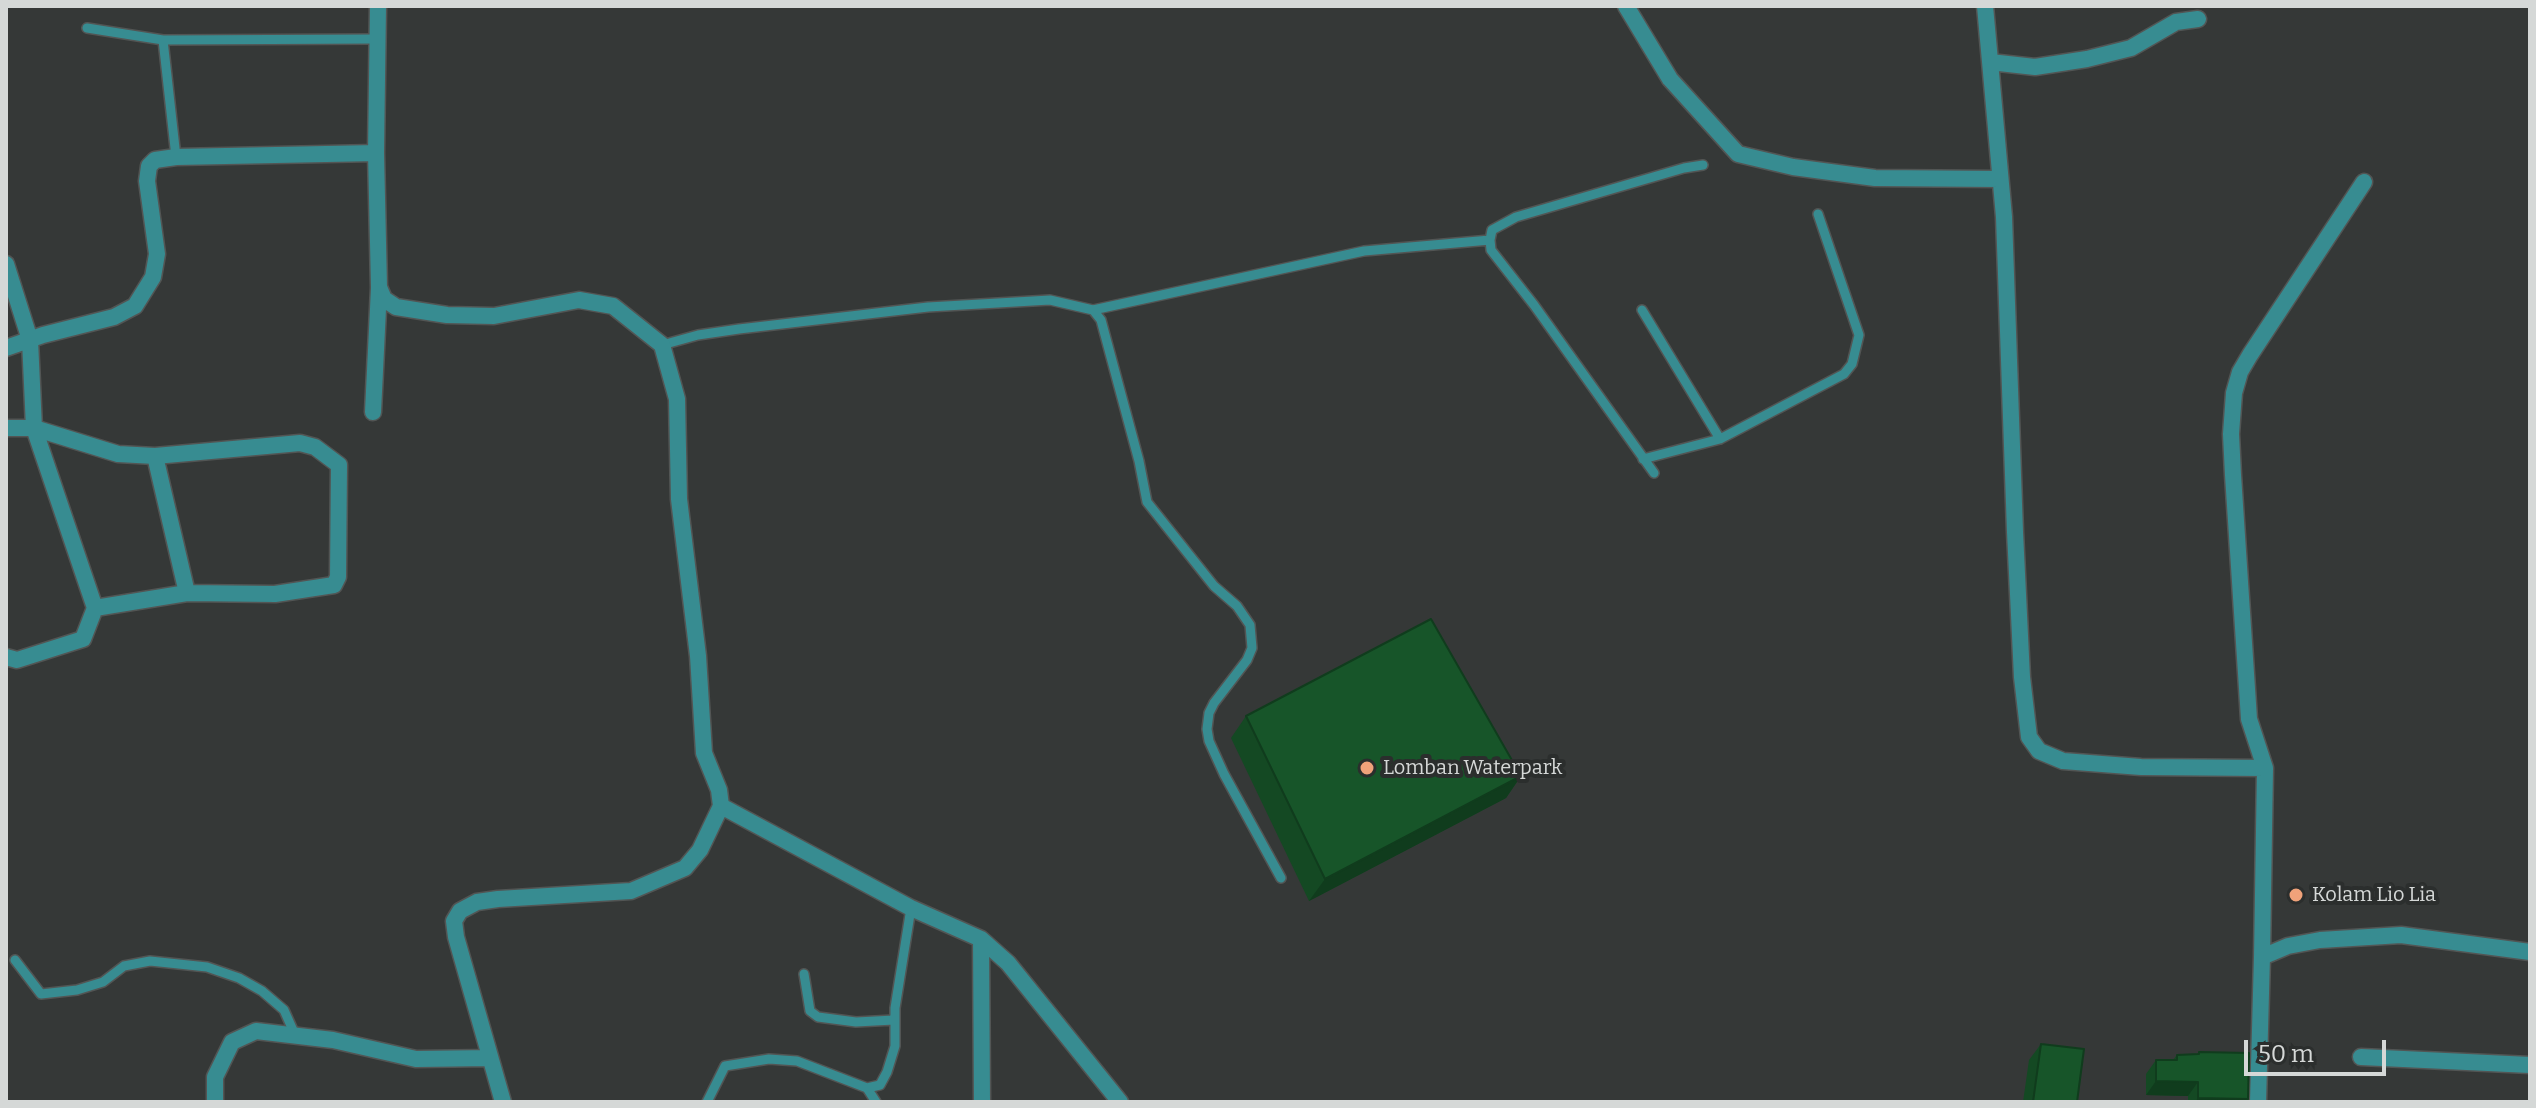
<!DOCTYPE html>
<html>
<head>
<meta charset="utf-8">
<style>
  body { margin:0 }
  #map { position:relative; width:2536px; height:1108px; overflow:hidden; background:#353837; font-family:Bitter,serif }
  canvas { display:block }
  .frame { position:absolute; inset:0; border:8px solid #d5d8d7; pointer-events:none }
  .scale { position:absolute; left:2244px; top:1040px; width:142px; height:36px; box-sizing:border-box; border:4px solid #d5d8d7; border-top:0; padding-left:10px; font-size:24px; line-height:28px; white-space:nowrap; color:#d5d8d7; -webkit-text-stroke:6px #2b2e2d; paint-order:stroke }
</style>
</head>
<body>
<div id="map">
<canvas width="2536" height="1108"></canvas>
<div class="frame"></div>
<div class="scale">50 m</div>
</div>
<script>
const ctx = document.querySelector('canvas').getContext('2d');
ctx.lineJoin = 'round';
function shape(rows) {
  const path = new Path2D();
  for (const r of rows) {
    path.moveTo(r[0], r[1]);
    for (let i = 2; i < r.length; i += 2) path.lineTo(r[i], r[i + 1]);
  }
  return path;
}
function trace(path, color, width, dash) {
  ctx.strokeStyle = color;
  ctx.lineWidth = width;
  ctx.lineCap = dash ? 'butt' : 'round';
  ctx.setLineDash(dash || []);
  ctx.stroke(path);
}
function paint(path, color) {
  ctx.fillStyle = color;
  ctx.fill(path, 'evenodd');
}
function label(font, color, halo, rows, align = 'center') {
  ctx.font = font + ' Bitter,serif';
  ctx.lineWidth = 8;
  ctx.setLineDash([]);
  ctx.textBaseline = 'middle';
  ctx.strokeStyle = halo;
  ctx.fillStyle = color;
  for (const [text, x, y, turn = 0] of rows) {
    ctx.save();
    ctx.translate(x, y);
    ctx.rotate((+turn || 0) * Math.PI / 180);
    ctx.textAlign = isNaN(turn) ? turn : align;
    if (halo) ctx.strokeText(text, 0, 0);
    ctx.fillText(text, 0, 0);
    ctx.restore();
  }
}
const lane = shape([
  [87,28,163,40,376,39],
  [163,40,176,157],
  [1093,310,1364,251,1490,240],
  [1642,310,1720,439],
  [662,345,698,335,739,329,928,307,1050,300,1093,310,1101,320,1139,461,1147,502,1214,586,1237,606,1250,625,1252,648,1247,660,1214,703,1209,713,1207,729,1209,741,1224,774,1281,878],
  [1643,459,1720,439,1844,374,1852,364,1859,335,1818,214],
  [1654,473,1534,305,1491,250,1490,240,1492,230,1516,217,1684,168,1703,165],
  [15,960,41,994,77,990,103,982,124,966,150,961,207,967,239,978,262,991,284,1010,296,1037],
  [804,974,810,1011,818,1017,856,1022,894,1020,895,1015],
  [867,1088,876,1102],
  [707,1102,725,1066,769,1059,797,1061,867,1088,880,1085,887,1072,895,1046,895,1008,911,908]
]);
const street = shape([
  [378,6,376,153,379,287,384,299,396,307,447,315,494,316,579,300,613,306,662,345,677,399,679,499,698,656,704,753,719,790,721,806,911,908,981,939,1008,963,1120,1102],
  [1626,6,1670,79,1738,154,1793,167,1875,178,2000,179],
  [1985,6,2004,217,2015,532,2022,677,2029,737,2039,751,2063,761,2141,767,2265,768],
  [1990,62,2035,67,2087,59,2131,48,2176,22,2198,19],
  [6,264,30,340,34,428,95,608,83,639,17,660,6,657],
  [6,348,43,335,114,317,135,306,153,277,157,254,147,181,149,166,155,160,176,157,376,153],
  [373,412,379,288],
  [6,428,34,428,118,454,155,456,300,443,315,447,339,465,338,577,334,585,275,594,187,593,95,608],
  [155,456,187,593],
  [981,939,982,1102],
  [2262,957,2265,768,2249,719,2233,475,2231,434,2234,393,2240,372,2250,355,2364,182],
  [2361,1057,2530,1065],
  [215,1102,215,1077,232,1042,256,1031,333,1040,416,1059,490,1058],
  [503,1102,456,937,454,921,460,911,477,902,498,899,631,891,685,868,700,850,721,806],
  [2258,1102,2262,957,2288,946,2320,940,2401,935,2530,952]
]);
trace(lane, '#525554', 12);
trace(street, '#525554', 19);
trace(lane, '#378c91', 9);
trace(street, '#378c91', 16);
paint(shape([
  [1246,716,1521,776,1506,798,1309,901,1231,738],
  [2041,1044,2077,1102,2023,1102,2029,1060],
  [2199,1052,2248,1099,2246,1102,2188,1102,2188,1096,2146,1095,2146,1074,2156,1060,2173,1060,2177,1055,2197,1054]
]), '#144923');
paint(shape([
  [1521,776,1506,798,1309,901,1325,879],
  [2156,1081,2198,1082,2188,1096,2146,1095],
  [2198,1098,2248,1099,2246,1102,2195,1102]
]), '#103c1d');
const building = shape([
  [1431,619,1521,776,1325,879,1246,716,1431,619],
  [2041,1044,2084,1049,2077,1102,2033,1102,2041,1044],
  [2199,1052,2249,1053,2248,1099,2198,1098,2198,1082,2156,1081,2156,1060,2177,1060,2177,1055,2199,1054,2199,1052]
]);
paint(building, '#175529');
trace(building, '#103c1d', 2);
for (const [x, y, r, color] of [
  [1367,768,8,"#f0a27a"],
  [2296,895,8,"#f0a27a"]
]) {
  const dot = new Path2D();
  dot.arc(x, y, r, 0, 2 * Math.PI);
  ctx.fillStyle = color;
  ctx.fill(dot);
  trace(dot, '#2b2e2d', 3);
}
label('20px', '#d5d8d7', '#2b2e2d', [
  ["Lomban Waterpark",1383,768],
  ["Kolam Lio Lia",2312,895]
], 'left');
</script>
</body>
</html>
